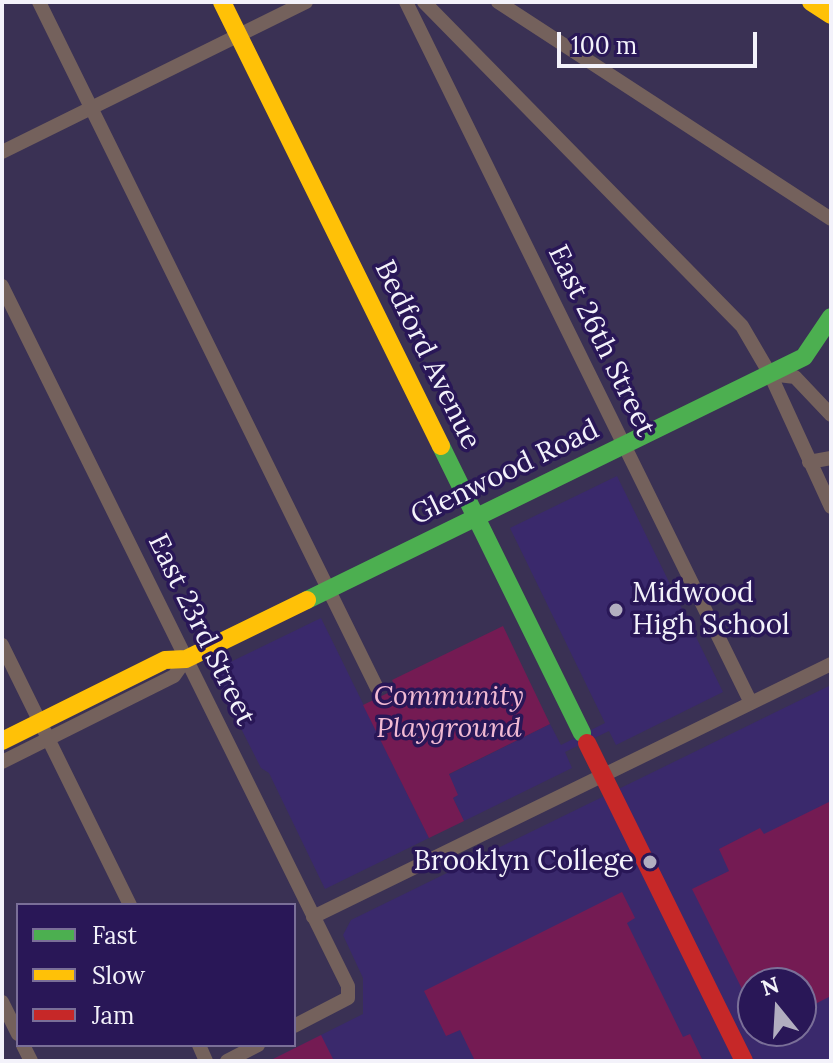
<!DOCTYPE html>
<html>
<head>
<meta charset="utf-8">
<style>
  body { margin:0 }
  #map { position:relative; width:833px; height:1063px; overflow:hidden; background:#3a3154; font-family:Lora,serif }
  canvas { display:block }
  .frame { position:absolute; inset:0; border:4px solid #f3f2fa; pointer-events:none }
  .legend { position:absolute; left:16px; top:903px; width:280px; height:144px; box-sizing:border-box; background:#291757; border:2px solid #7a6f98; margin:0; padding:10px 14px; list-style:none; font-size:24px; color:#f3f2fa }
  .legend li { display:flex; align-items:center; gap:16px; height:40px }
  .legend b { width:40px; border:2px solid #7a6f98 }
  .north { position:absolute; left:737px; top:967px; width:80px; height:80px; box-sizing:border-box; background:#291757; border:2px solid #7a6f98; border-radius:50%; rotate:342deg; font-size:22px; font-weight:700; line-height:32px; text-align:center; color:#f3f2fa }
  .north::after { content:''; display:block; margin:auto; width:28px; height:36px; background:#b2aec0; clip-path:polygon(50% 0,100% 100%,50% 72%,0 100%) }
  .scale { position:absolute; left:557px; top:32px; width:200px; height:36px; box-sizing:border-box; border:4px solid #f3f2fa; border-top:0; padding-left:10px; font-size:24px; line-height:28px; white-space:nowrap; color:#f3f2fa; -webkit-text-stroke:6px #291757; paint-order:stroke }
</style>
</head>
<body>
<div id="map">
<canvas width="833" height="1063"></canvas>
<div class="frame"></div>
<ul class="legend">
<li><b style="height:10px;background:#4caf50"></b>Fast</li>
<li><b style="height:10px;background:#ffc107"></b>Slow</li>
<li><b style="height:10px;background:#c62828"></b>Jam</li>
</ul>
<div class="north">N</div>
<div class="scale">100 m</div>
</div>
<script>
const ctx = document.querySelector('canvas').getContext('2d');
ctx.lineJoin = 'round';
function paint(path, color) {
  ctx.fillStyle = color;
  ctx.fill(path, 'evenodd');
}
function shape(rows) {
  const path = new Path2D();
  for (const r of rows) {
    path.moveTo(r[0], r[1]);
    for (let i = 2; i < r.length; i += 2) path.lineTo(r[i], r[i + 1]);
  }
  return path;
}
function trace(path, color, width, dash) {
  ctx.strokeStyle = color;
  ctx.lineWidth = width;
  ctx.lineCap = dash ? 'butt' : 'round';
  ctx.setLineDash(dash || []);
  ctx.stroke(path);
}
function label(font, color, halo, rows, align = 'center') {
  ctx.font = font + ' Lora,serif';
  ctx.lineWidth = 7;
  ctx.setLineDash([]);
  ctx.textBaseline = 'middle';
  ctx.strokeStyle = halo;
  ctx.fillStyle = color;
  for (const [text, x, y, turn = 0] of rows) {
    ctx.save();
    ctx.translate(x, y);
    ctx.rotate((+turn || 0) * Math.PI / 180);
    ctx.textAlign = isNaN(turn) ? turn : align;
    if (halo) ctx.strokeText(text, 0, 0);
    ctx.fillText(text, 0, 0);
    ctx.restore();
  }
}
paint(shape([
  [617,476,723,692,616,745,609,731,565,752,572,768,464,821,453,798,457,795,448,775,550,724,561,745,605,723,510,528],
  [321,618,429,838,325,889,269,773,261,768,212,671],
  [831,685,831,1061,269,1061,363,1014,363,978,343,935,351,920],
  [753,983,801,983,801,1031,753,1031]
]), '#3a296c');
paint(shape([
  [503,626,550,724,449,774,458,795,453,798,464,821,429,838,363,705,396,689,392,680],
  [831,801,831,996,801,1011,801,983,753,983,751,1007,692,889,729,871,719,849,760,828,764,834],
  [622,892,635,918,627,923,683,1037,690,1034,703,1061,475,1061,460,1030,446,1036,424,991],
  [321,1035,334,1061,269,1061]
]), '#741b53');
trace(shape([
  [39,2,377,688],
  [406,2,751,703],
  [424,2,742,326,770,374,831,507],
  [498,2,831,219],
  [2,152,306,2],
  [2,286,348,986,348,998,294,1026],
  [770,374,795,377,831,415],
  [809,462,831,458],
  [2,645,130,905],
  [2,762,174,676,186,659],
  [313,917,831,664],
  [2,1002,18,1034],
  [23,1045,31,1061],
  [199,1045,206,1061],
  [227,1061,258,1045]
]), '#74615c', 14);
trace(shape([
  [441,446,582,733],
  [307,600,804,357,831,317]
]), '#4caf50', 18);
trace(shape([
  [222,2,441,446],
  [811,2,831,15],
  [2,741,165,660,186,659,307,600]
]), '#ffc107', 18);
trace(shape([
  [587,743,744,1061]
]), '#c62828', 18);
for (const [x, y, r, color] of [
  [616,610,8,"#b2aec0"],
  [650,862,8,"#b2aec0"]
]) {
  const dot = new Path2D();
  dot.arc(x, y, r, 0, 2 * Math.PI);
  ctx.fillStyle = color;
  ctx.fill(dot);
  trace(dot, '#291757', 3);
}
label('28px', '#f3f2fa', '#291757', [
  ["East 26th Street",601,341,64],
  ["Bedford Avenue",427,355,64],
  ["Glenwood Road",505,473,-26],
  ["East 23rd Street",201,630,64]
]);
label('28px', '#f3f2fa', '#291757', [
  ["Midwood",632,594],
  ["High School",632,626],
  ["Brooklyn College",634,862,"right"]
], 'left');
label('italic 28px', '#f2bad3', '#291757', [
  ["Community",449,697],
  ["Playground",449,729]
]);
</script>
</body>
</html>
